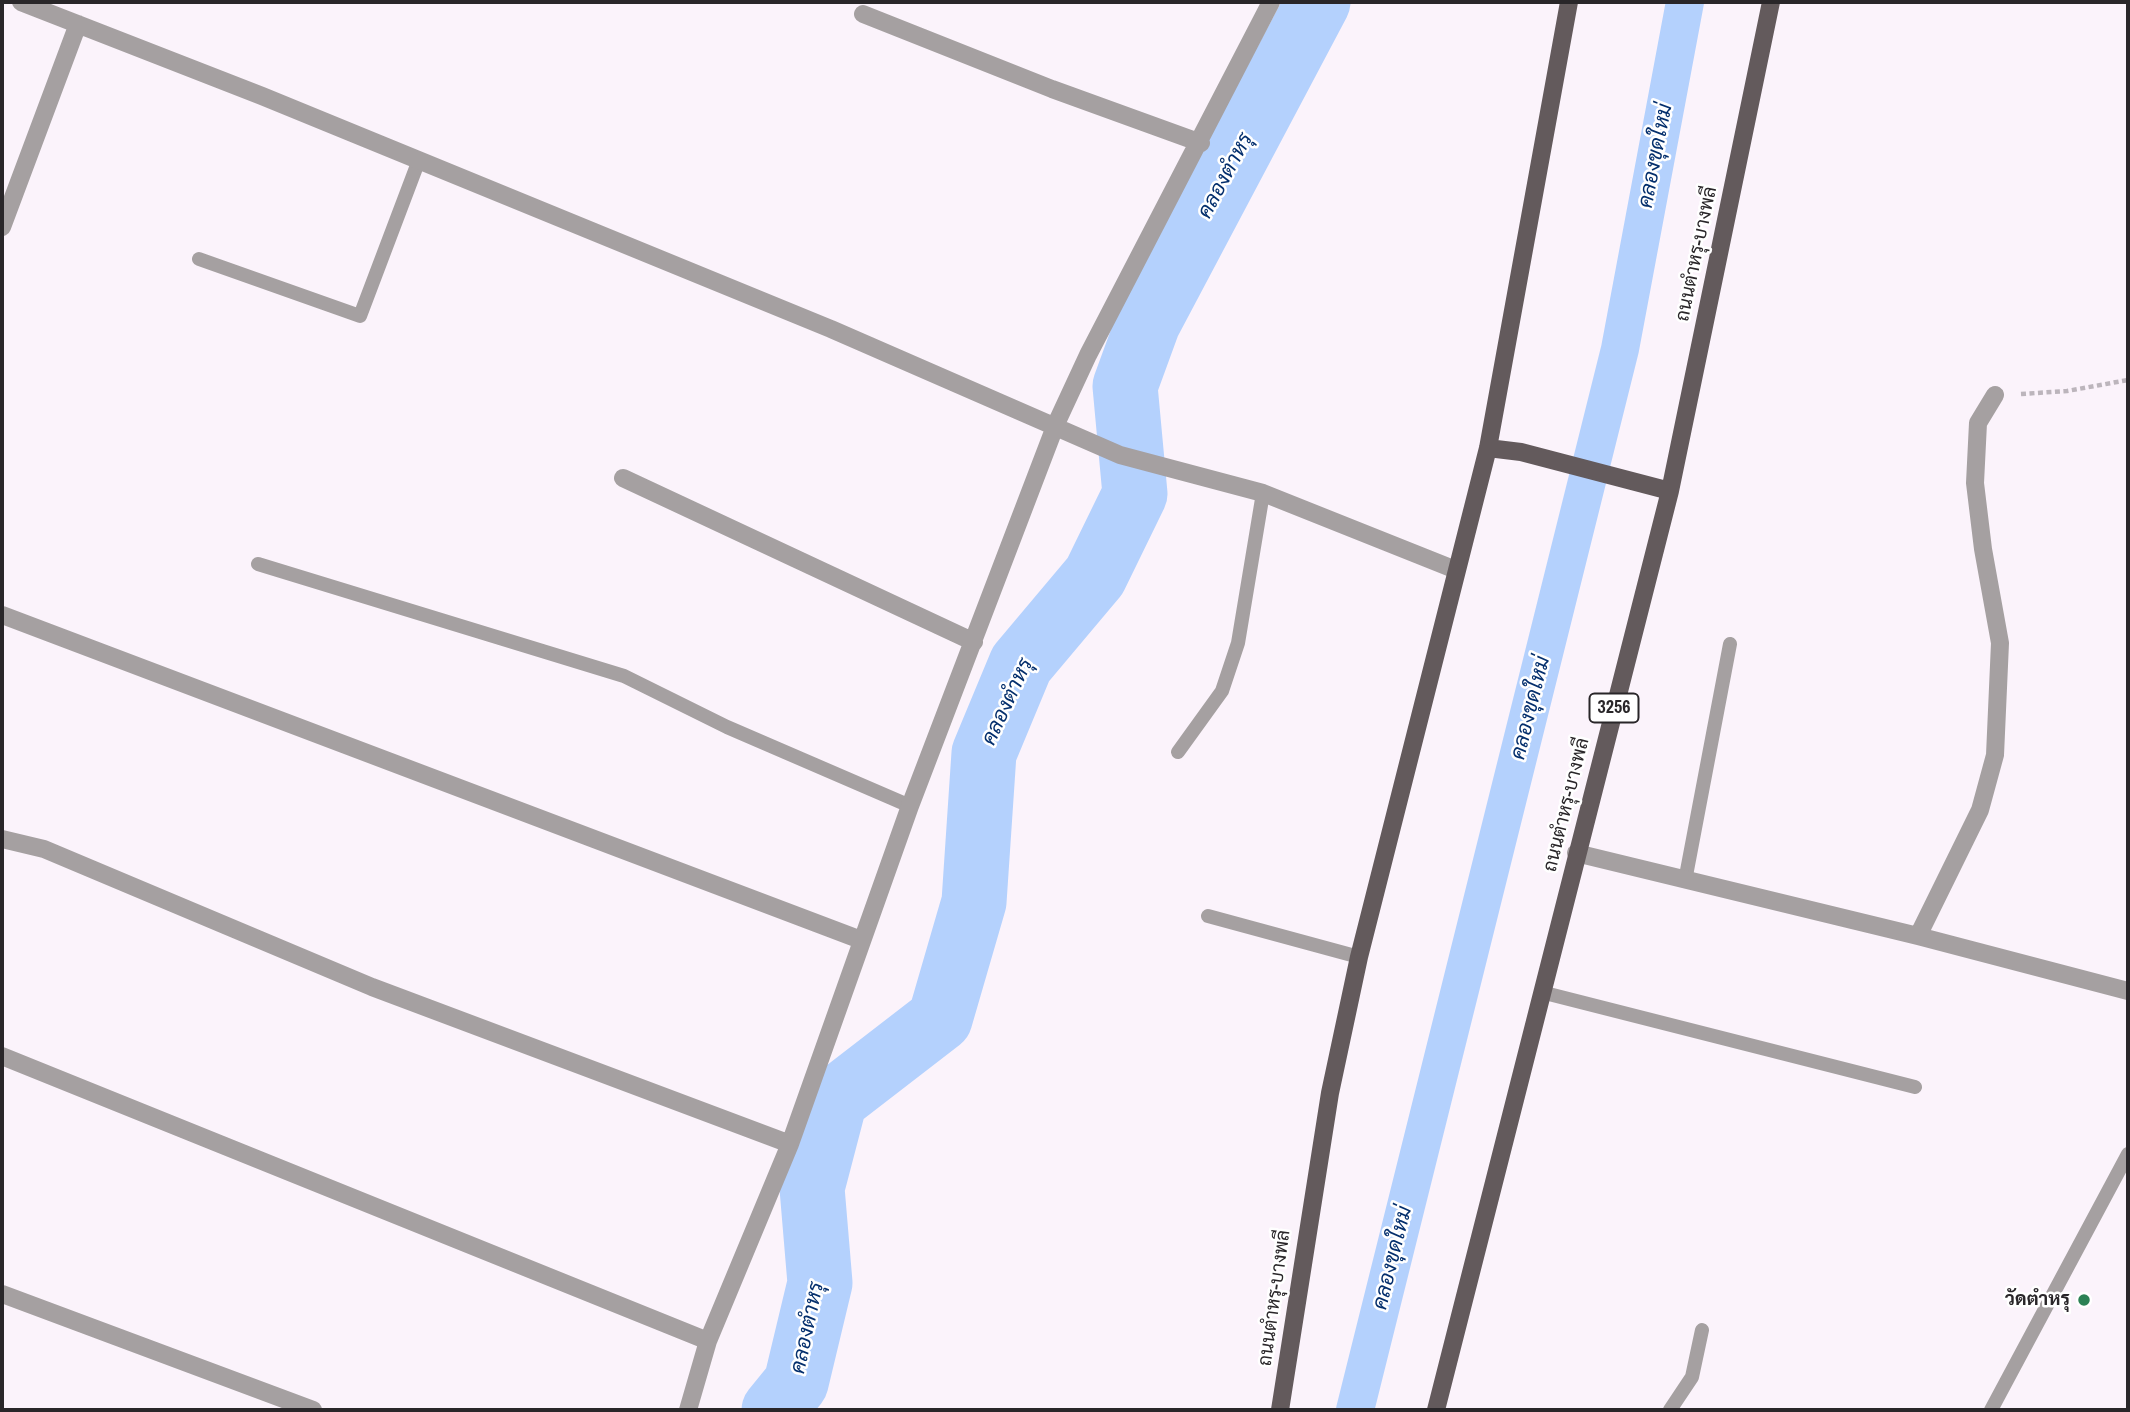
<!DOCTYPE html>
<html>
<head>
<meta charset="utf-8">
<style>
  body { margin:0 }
  #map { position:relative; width:2130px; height:1412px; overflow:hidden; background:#fbf3fb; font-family:"Archivo Narrow",sans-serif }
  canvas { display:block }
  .frame { position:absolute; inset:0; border:4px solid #292629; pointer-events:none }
</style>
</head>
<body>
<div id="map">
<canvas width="2130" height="1412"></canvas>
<div class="frame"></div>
</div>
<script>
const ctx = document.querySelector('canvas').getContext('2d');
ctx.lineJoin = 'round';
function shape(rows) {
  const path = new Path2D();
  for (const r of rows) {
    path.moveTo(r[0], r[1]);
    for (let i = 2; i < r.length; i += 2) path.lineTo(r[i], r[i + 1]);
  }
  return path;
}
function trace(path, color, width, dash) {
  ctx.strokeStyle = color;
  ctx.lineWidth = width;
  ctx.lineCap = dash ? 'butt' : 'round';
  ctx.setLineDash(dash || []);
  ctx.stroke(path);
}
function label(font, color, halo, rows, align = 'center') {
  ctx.font = font + ' "Archivo Narrow",Sarabun,sans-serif';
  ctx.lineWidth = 5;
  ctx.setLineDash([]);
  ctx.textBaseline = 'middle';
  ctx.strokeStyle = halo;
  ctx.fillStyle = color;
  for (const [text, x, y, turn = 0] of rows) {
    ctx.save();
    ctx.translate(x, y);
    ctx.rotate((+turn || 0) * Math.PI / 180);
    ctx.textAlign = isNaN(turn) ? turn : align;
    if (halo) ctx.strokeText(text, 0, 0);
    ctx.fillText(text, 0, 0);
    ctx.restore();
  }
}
trace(shape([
  [1355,1410,1620,349,1685,2]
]), '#b4d1fd', 38);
trace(shape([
  [774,1410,796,1383,820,1283,812,1188,835,1100,940,1019,974,902,984,753,1021,664,1095,576,1135,494,1125,386,1148,323,1318,2]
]), '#b4d1fd', 65);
trace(shape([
  [2021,394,2067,391,2128,380]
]), '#bcb5bc', 4.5, [5, 3.5]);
trace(shape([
  [199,259,360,316,419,160],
  [258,564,624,676,727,727,910,806],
  [1178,752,1222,691,1238,643,1263,493],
  [1685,881,1730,644],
  [1208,916,1359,957],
  [1541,992,1915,1087],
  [1670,1410,1692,1377,1702,1330],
  [1991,1410,2128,1154]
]), '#a5a0a1', 14);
trace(shape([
  [21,2,262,96,831,329,1120,455,1263,493,1456,570],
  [863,14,1052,89,1201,143],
  [2,227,78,24],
  [623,478,974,642],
  [2,615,861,940],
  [2,839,44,849,372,987,790,1144],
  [1576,853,1918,936,2128,991],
  [1918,936,1980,810,1995,755,2000,643,1983,549,1975,483,1978,423,1995,395],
  [2,1056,708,1341],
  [2,1294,313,1410],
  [688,1410,708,1341,790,1144,910,806,1056,424,1088,355,1271,2]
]), '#a5a0a1', 18);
trace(shape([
  [1488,448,1521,452,1670,491],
  [1280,1410,1330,1093,1359,957,1488,448,1569,2],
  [1436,1410,1670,491,1771,2]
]), '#635a5c', 18);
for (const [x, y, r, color] of [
  [2084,1300,7,"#2c8155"]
]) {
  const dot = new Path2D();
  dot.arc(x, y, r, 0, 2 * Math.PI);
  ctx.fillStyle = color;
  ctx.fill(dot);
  trace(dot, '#fff', 2.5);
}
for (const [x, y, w] of [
  [1614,708,49]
]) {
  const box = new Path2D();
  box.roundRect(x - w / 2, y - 14.5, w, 29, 5);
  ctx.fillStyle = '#fff';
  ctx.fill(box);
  trace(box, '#292629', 2);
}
label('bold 18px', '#292629', null, [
  ["3256",1614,708]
]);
label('19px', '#292629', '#fff', [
  ["ถนนตำหรุ-บางพลี",1697,254,-78],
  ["ถนนตำหรุ-บางพลี",1567,805,-76],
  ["ถนนตำหรุ-บางพลี",1275,1298,-82]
]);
label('bold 19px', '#292629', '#fff', [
  ["วัดตำหรุ",2070,1300]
], 'right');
label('italic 21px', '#042f6d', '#fff', [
  ["คลองขุดใหม่",1656,156,-79],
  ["คลองตำหรุ",1226,176,-62],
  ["คลองตำหรุ",1008,702,-65],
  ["คลองขุดใหม่",1531,708,-76],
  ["คลองขุดใหม่",1393,1258,-76],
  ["คลองตำหรุ",808,1328,-78]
]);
</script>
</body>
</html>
